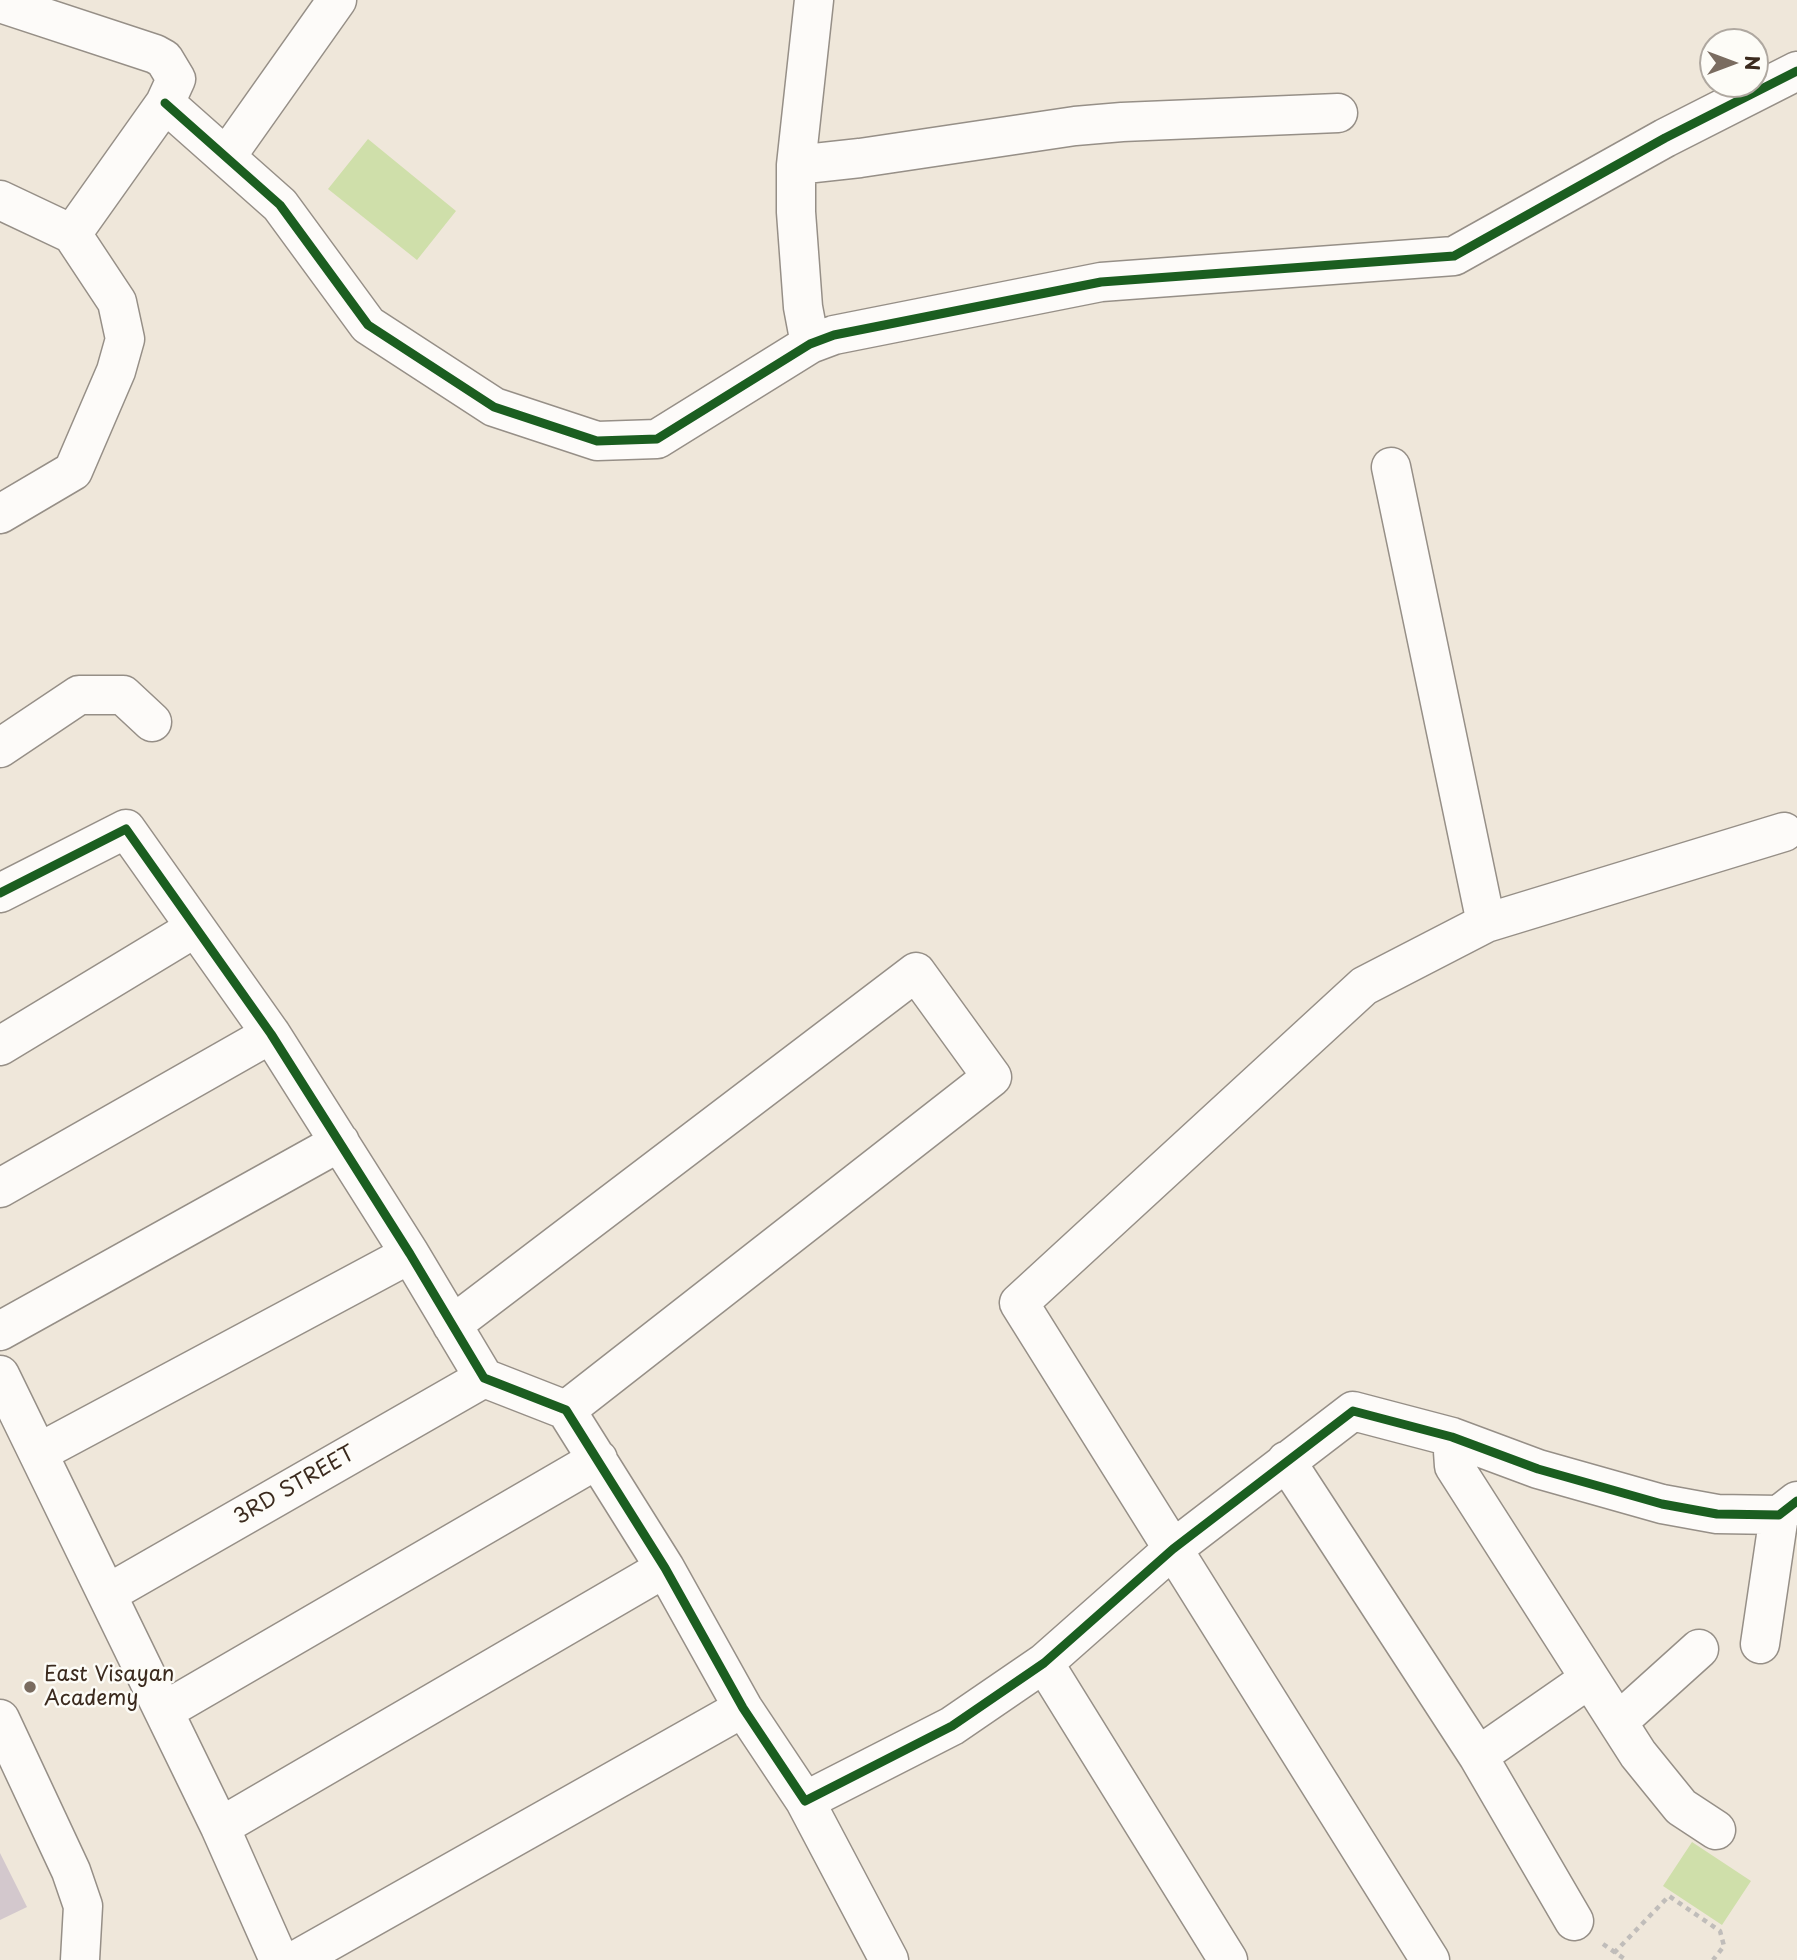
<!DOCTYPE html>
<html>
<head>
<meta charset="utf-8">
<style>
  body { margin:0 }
  #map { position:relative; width:1797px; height:1960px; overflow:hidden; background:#efe7da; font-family:"Playpen Sans",sans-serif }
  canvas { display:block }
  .north { position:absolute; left:1699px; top:28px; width:70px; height:70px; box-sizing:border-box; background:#fdfcf7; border:2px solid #afa8a0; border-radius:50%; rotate:90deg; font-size:19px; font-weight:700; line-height:28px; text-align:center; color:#3b2a1e }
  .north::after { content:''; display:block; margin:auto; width:24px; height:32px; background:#7a6c60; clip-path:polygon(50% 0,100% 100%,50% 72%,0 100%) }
</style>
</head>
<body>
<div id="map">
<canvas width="1797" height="1960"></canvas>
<div class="north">N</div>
</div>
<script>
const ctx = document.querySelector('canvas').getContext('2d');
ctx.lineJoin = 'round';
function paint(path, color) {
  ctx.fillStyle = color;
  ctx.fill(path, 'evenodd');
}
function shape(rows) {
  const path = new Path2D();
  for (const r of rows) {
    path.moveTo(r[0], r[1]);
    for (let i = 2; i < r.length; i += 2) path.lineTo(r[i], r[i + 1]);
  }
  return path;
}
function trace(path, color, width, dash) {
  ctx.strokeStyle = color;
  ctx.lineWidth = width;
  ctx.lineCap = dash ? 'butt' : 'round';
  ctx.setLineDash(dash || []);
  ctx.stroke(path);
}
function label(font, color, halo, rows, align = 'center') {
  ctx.font = font + ' "Playpen Sans",sans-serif';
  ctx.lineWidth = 5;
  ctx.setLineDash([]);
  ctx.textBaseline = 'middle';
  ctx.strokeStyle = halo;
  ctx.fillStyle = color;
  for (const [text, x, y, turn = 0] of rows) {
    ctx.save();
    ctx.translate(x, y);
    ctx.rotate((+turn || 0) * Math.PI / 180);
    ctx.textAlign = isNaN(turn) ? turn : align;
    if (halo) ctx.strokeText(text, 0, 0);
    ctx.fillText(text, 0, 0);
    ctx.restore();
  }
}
paint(shape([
  [368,139,456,211,417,260,328,189],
  [1692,1842,1751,1881,1722,1925,1663,1886]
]), '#cfdfaa');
paint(shape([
  [0,1853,27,1907,0,1920]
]), '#d3c8cd');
const minor = shape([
  [0,3,155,54,164,59,176,79,165,103,72,234,117,302,125,339,116,371,73,471,0,514],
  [165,103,280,205,368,325,494,407,597,441,657,439,810,344,834,335,1101,282,1454,256,1665,138,1797,71],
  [226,157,337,0],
  [796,165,814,0],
  [0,200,72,234],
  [810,344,803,307,796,212,796,165,860,158,1075,126,1122,122,1338,113],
  [1391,467,1486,923],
  [0,748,79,695,123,695,152,722],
  [0,893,126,829,271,1034,410,1254,484,1378,566,1410,665,1568,743,1708,805,1801,889,1960],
  [0,1046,195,928],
  [0,1188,271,1034],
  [452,1325,916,972,992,1077,566,1410],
  [0,1331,340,1142],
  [0,1375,220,1827,279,1960],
  [1452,1437,1454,1466,1638,1754,1681,1807,1716,1830],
  [38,1453,410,1254],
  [1286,1461,1478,1756,1574,1921],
  [107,1594,484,1378],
  [1760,1644,1779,1515],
  [1044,1663,1228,1960],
  [164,1711,598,1459],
  [0,1719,71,1871,83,1906,80,1960],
  [1618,1722,1699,1649],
  [1478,1756,1589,1679],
  [805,1801,952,1726,1044,1663,1173,1549,1353,1411,1452,1437,1538,1469,1662,1504,1717,1514,1779,1515,1797,1501],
  [220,1827,665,1568],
  [296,1960,743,1708],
  [1430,1960,1019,1303,1364,986,1486,923,1784,832]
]);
trace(minor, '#968f87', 41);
trace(shape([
  [1603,1944,1626,1960],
  [1614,1953,1669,1896,1720,1931,1724,1946,1713,1960]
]), '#c0bdba', 4.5, [5, 5]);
trace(minor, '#fdfbf9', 38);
trace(shape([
  [165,103,280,205,368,325,494,407,597,441,657,439,810,344,834,335,1101,282,1454,256,1665,138,1797,71],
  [0,893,126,829,271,1034,410,1254,484,1378,566,1410,665,1568,743,1708,805,1801,952,1726,1044,1663,1173,1549,1353,1411,1452,1437,1538,1469,1662,1504,1717,1514,1779,1515,1797,1501]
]), '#1b5e20', 9);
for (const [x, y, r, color] of [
  [30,1687,7,"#7a6c60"]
]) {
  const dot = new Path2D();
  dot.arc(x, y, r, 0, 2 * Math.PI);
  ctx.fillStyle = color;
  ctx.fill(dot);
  trace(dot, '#fdfcf7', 2.5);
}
label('21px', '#3b2a1e', '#fdfcf7', [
  ["3RD STREET",295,1486,-30]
]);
label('21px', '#3b2a1e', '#fdfcf7', [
  ["East Visayan",44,1675],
  ["Academy",44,1699]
], 'left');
</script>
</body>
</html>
